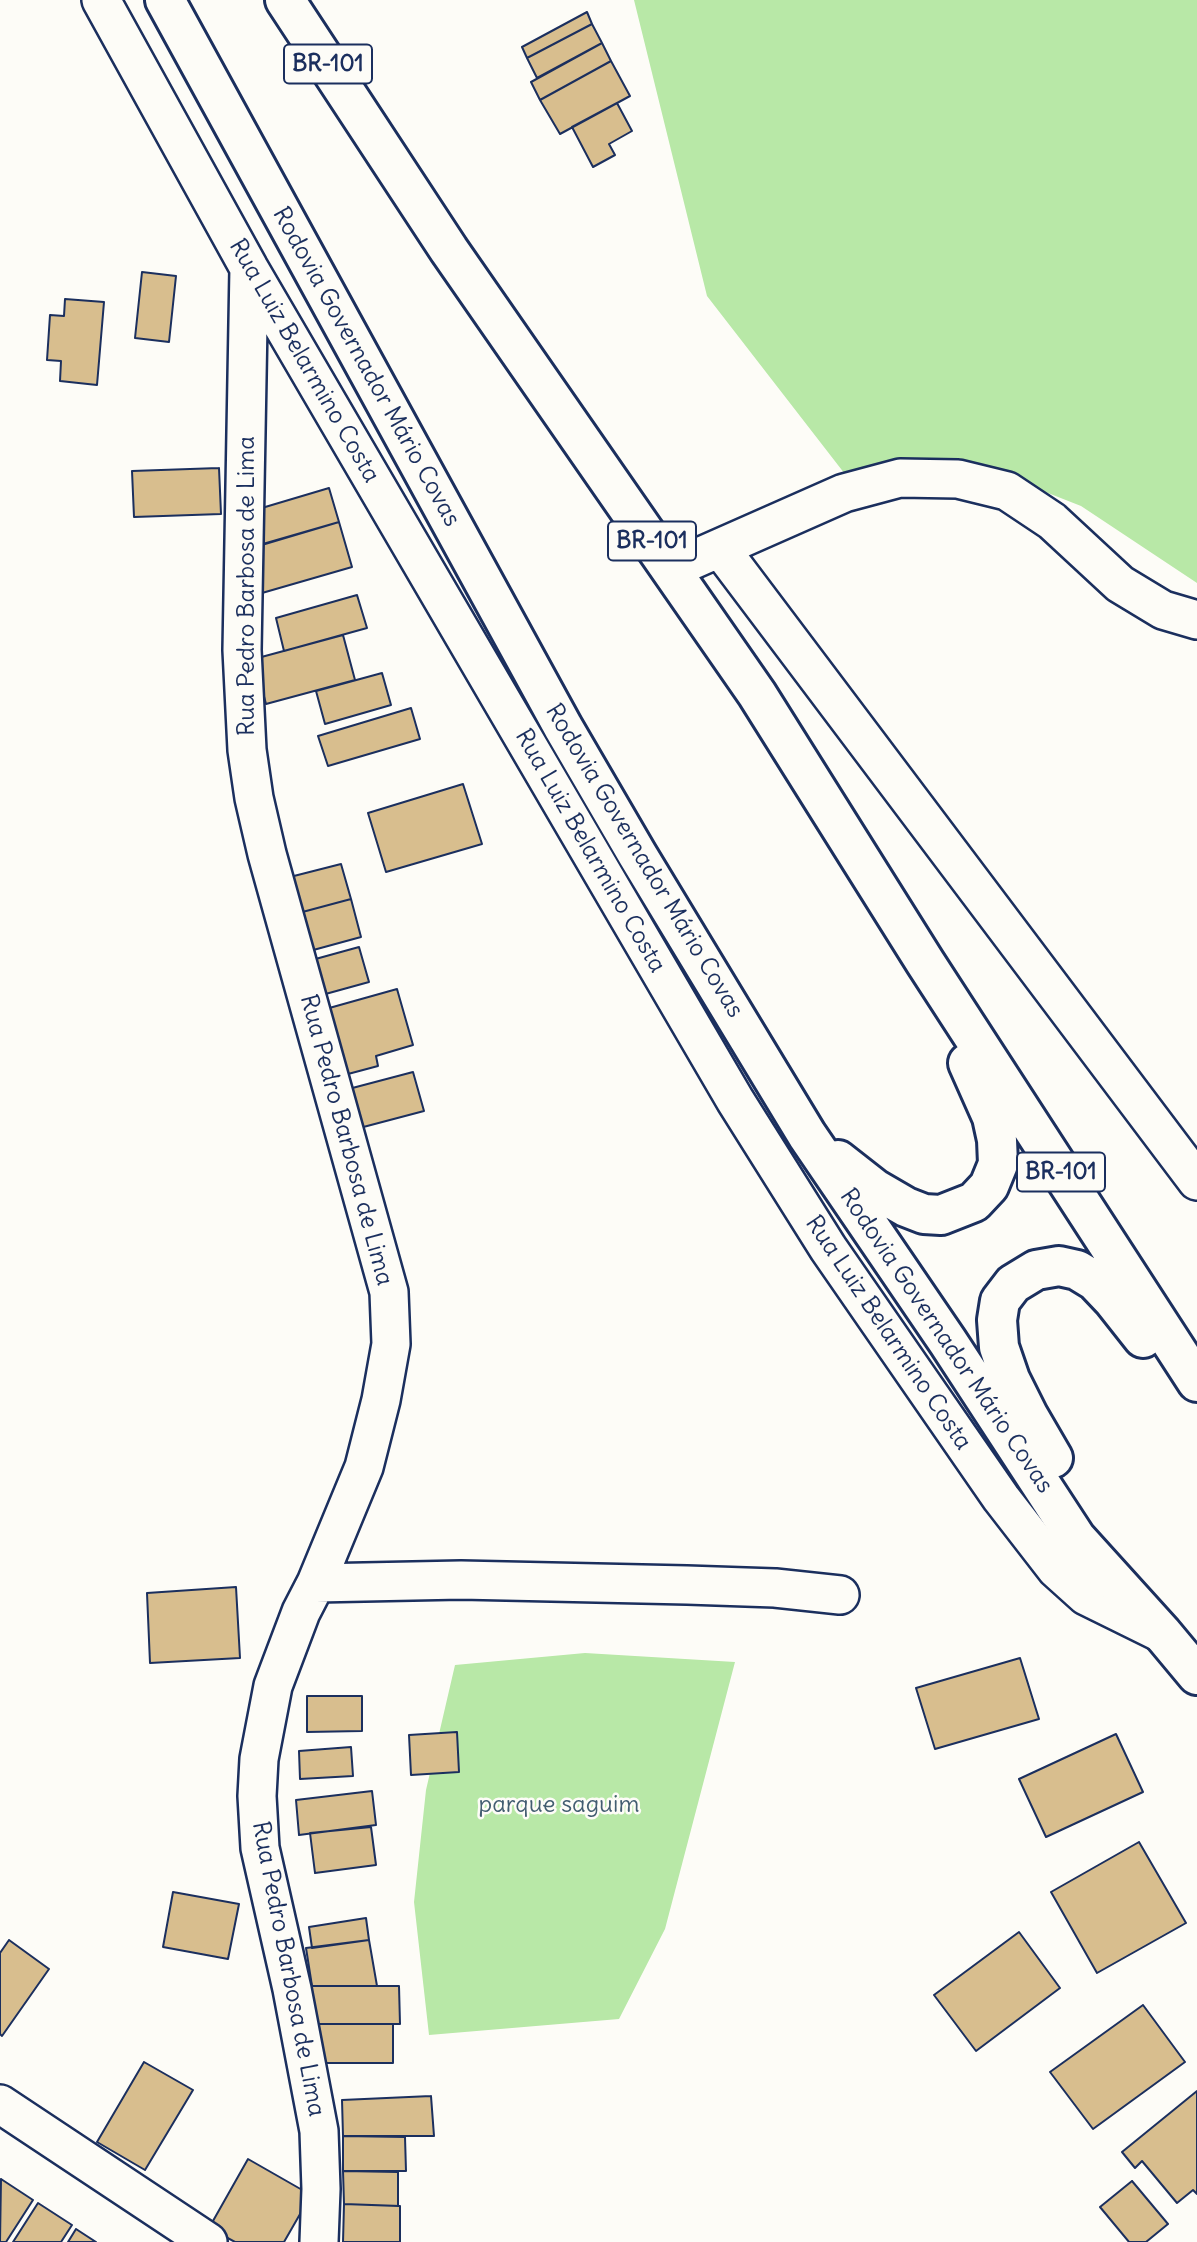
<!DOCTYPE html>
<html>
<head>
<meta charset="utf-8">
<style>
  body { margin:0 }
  canvas { display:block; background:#fdfcf7 }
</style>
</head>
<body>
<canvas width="1197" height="2242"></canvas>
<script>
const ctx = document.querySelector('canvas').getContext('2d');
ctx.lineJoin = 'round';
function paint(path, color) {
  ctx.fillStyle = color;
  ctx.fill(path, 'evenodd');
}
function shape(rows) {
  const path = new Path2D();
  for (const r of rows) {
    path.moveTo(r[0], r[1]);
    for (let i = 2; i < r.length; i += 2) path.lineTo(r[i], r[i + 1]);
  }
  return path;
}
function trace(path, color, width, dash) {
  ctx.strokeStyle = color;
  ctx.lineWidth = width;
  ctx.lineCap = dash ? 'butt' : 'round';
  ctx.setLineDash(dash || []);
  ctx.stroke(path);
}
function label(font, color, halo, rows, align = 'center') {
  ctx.font = font + ' Delius,sans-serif';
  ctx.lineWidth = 5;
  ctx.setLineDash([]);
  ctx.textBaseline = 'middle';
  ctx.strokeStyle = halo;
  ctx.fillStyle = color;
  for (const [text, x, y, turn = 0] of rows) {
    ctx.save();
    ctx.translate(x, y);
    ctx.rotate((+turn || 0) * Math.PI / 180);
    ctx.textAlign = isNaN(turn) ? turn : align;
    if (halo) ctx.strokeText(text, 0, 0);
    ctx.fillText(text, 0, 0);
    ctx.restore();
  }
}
paint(shape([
  [634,0,1197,0,1197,583,1081,506,959,458,894,463,848,478,707,296],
  [585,1653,735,1662,665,1929,619,2019,429,2035,414,1902,426,1790,455,1665]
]), '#b8e8a7');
const building = shape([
  [587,12,592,24,527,58,522,47,587,12],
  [592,24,602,43,537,78,527,58,592,24],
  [602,43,611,61,540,100,531,82,602,43],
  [611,61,630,96,560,134,540,100,611,61],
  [617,103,632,131,609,144,615,155,593,167,572,127,617,103],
  [142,272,176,276,169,342,135,338,142,272],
  [65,299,104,302,97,385,60,381,61,361,47,360,50,315,64,316,65,299],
  [219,468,221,514,134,517,132,471,219,468],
  [329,488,339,522,255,547,245,513,329,488],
  [339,522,352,567,262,593,249,548,339,522],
  [357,595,367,628,284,651,276,618,357,595],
  [343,635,355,680,266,704,254,659,343,635],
  [382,673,391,705,325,724,316,691,382,673],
  [411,708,420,739,328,766,318,736,411,708],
  [463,784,482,844,386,872,368,813,463,784],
  [341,864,351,899,295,914,286,878,341,864],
  [351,899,361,937,306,952,295,914,351,899],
  [359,947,369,982,311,998,301,963,359,947],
  [397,989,413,1045,376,1056,378,1066,333,1078,315,1012,397,989],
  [413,1072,424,1111,352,1130,341,1091,413,1072],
  [236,1587,240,1658,150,1663,147,1593,236,1587],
  [1020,1658,1039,1719,935,1749,916,1688,1020,1658],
  [307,1696,362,1696,362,1731,307,1732,307,1696],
  [457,1732,459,1772,411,1775,409,1735,457,1732],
  [1116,1734,1143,1792,1046,1837,1019,1779,1116,1734],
  [351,1747,353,1776,300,1779,299,1751,351,1747],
  [372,1791,376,1825,299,1835,296,1800,372,1791],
  [371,1827,376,1865,315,1873,310,1833,371,1827],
  [1139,1842,1186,1923,1097,1973,1051,1892,1139,1842],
  [173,1892,239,1904,228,1959,163,1947,173,1892],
  [366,1918,369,1940,312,1948,309,1927,366,1918],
  [1019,1932,1060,1988,976,2051,934,1995,1019,1932],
  [9,1940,49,1969,2,2036,0,2034,0,1953,9,1940],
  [369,1940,377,1986,312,1986,306,1948,369,1940],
  [312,1986,399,1986,400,2024,312,2024,312,1986],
  [1143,2005,1185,2062,1093,2129,1050,2072,1143,2005],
  [312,2024,393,2024,393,2063,312,2063,312,2024],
  [144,2062,193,2090,145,2170,97,2142,144,2062],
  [1197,2091,1197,2194,1193,2190,1177,2203,1142,2161,1135,2168,1122,2152,1197,2091],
  [431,2096,434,2136,343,2136,342,2100,431,2096],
  [343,2136,405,2137,406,2171,343,2171,343,2136],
  [248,2159,311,2195,284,2242,235,2242,209,2228,248,2159],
  [343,2171,398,2172,398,2206,344,2204,343,2171],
  [1,2179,33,2200,6,2242,0,2242,1,2179],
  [1132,2181,1168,2224,1146,2242,1129,2242,1100,2207,1132,2181],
  [38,2203,72,2225,61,2242,13,2242,38,2203],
  [344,2204,400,2206,400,2242,343,2242,344,2204],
  [76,2229,96,2242,68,2242,76,2229]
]);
paint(building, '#d8be8e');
trace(building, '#1b2f5e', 2);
const minor = shape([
  [101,0,249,268,735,1100,828,1248,1001,1498,1056,1569,1086,1596,1161,1633],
  [249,268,242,650,247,750,254,798,267,854,389,1292,391,1344,381,1400,364,1467,316,1583,301,1612,273,1686,259,1759,257,1796,260,1848,292,1989,319,2131,321,2189,319,2242],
  [720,548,1197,1181],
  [672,569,844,493,900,478,958,479,1007,491,1052,521,1120,584,1163,610,1197,620],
  [316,1583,461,1580,687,1585,775,1588,840,1595],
  [0,2104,208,2242]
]);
const highway = shape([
  [165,0,563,727,637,854,807,1135,948,1342,1076,1538,1162,1633,1197,1675],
  [285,0,449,250,757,694,925,962,1197,1382],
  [838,1160,875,1189,906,1207,924,1214,941,1215,974,1202,989,1186,998,1164,997,1140,992,1117,968,1063],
  [1053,1458,1028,1415,1010,1379,999,1347,997,1320,1000,1301,1013,1284,1036,1270,1059,1266,1077,1270,1095,1281,1113,1300,1143,1338]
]);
trace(minor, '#1b2f5e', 42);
trace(highway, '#1b2f5e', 44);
trace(minor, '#fdfcf7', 37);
trace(highway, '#fdfcf7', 38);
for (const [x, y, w] of [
  [328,64,88],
  [652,541,88],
  [1061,1172,88]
]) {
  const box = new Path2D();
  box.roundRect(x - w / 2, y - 19.5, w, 39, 5);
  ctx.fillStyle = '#fdfcf7';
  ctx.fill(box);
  trace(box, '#1b2f5e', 2);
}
label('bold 23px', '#1b2f5e', null, [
  ["BR-101",328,64],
  ["BR-101",652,541],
  ["BR-101",1061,1172]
]);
label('24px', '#1b2f5e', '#fdfcf7', [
  ["Rua Luiz Belarmino Costa",304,361,60],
  ["Rodovia Governador Mário Covas",366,367,61],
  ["Rua Pedro Barbosa de Lima",247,586,-90],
  ["Rua Luiz Belarmino Costa",590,851,60],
  ["Rodovia Governador Mário Covas",644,861,59],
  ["Rua Pedro Barbosa de Lima",346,1140,75],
  ["Rua Luiz Belarmino Costa",888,1333,56],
  ["Rodovia Governador Mário Covas",946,1341,56],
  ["Rua Pedro Barbosa de Lima",288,1969,79]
]);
label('24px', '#425d70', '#fdfcf7', [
  ["parque saguim",559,1805]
]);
</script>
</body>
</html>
